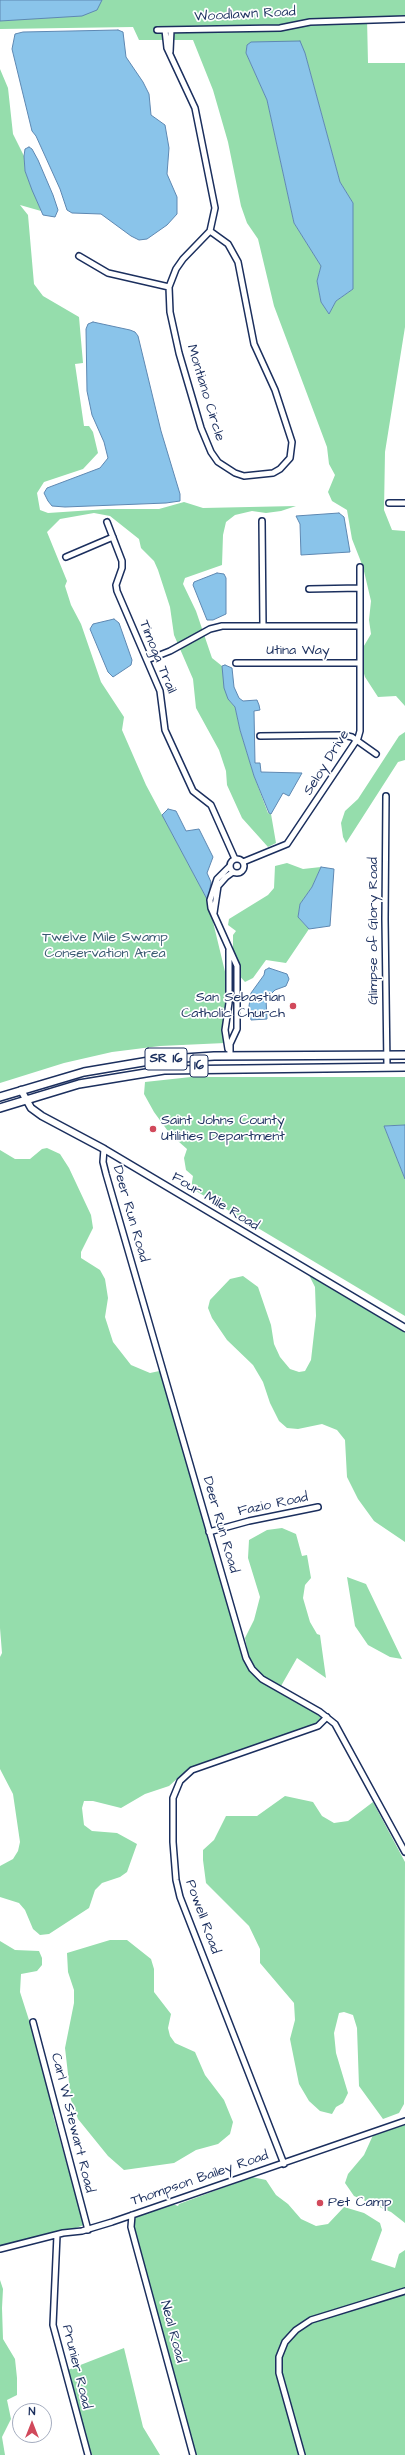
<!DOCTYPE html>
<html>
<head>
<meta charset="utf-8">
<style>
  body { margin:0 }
  #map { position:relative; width:405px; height:2455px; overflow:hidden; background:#fff; font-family:"Architects Daughter",sans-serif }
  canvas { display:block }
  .north { position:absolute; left:12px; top:2403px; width:40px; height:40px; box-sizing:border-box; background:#fff; border:1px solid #a4acbf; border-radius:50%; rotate:0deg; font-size:11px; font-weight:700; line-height:16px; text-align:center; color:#1b2f5e }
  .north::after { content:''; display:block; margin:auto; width:14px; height:18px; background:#d1495b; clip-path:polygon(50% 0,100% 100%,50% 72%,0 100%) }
</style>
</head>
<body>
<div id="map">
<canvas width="405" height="2455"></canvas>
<div class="north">N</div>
</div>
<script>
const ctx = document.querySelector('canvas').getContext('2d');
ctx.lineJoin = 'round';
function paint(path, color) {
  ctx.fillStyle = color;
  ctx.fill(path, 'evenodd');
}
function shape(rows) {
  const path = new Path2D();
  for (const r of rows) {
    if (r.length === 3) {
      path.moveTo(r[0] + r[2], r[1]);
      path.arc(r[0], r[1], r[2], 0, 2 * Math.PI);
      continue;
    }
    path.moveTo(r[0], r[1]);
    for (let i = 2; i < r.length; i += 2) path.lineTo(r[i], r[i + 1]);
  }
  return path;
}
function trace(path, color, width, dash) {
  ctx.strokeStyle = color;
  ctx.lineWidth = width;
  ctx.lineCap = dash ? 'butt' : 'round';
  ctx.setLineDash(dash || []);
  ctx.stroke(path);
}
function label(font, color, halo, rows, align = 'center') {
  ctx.font = font + ' "Architects Daughter",sans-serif';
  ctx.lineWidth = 3.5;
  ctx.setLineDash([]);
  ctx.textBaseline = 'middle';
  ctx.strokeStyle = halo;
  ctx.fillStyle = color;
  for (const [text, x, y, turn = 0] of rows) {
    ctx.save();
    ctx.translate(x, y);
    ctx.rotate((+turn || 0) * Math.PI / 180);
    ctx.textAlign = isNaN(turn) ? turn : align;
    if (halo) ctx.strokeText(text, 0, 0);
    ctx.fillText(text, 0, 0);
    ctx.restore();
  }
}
paint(shape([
  [0,0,405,0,405,17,367,18,368,63,405,63,405,327,385,452,384,510,392,530,405,531,405,706,396,696,378,697,365,677,361,664,361,651,371,634,369,620,371,601,363,567,352,539,347,510,332,501,328,492,335,475,329,464,327,447,274,306,258,239,247,223,241,206,228,142,213,90,193,40,139,40,133,27,0,29],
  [247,45,305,53,340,182,353,203,353,289,336,301,329,314,321,302,317,281,321,266,294,223,267,100,246,53],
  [0,69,8,88,13,134,24,156,25,171,41,211,20,205,28,215,34,284,43,296,79,317,83,363,75,364,84,426,89,426,93,432,98,453,83,469,44,482,37,493,40,510,48,513,108,509,159,509,184,502,203,508,296,506,281,511,266,513,252,511,235,515,226,522,223,535,222,565,185,578,183,584,196,611,212,658,222,666,228,699,235,707,240,730,254,776,268,813,271,814,276,843,268,847,242,818,227,785,226,771,219,750,196,708,193,679,174,635,170,607,158,570,154,561,141,548,139,539,110,516,94,513,60,519,47,532,67,581,65,586,71,605,81,624,101,682,124,717,122,730,146,785,208,901,227,980,225,1043,160,1046,112,1052,64,1063,0,1083],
  [405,732,405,760,398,762,346,843,343,837,341,823,345,811,358,799,399,736],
  [287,863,303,869,321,867,312,887,300,904,298,917,309,929,286,963,266,960,253,978,245,982,237,973,233,954,233,935,236,931,228,925,229,919,268,895,274,888,275,866],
  [191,1077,405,1077,405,1125,384,1126,405,1179,405,1316,191,1188,193,1176,186,1170,184,1158,187,1149,170,1134,154,1112,144,1094,145,1082],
  [47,1148,60,1154,69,1168,91,1215,93,1228,81,1252,81,1258,100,1270,105,1279,108,1298,105,1317,113,1342,131,1365,150,1373,164,1370,243,1658,249,1659,245,1638,254,1620,260,1597,248,1558,249,1540,267,1530,282,1528,296,1534,302,1556,307,1555,311,1578,305,1585,303,1598,310,1622,317,1634,320,1635,326,1678,297,1658,281,1686,321,1712,326,1721,189,1768,169,1786,145,1794,121,1808,93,1801,84,1801,82,1808,84,1825,92,1831,117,1833,137,1844,127,1872,120,1877,102,1883,95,1890,89,1908,49,1934,40,1935,33,1929,25,1910,19,1903,0,1897,0,1866,13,1859,18,1851,20,1842,13,1794,0,1769,0,1657,2,1653,0,1628,0,1150,15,1159,30,1159,42,1149],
  [308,1273,405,1330,405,1542,374,1521,358,1499,347,1477,345,1440,337,1430,322,1424,298,1429,287,1428,279,1421,270,1403,263,1382,253,1365,227,1340,212,1318,208,1308,210,1300,230,1279,243,1276,258,1287,271,1325,274,1344,280,1357,290,1369,299,1372,305,1371,311,1360,316,1316,315,1287],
  [347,1577,366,1584,402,1659,390,1657,368,1645,355,1626],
  [285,1796,313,1802,322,1816,334,1823,348,1821,373,1802,405,1862,404,2104,399,2113,383,2119,359,2086,357,2028,353,2015,344,2012,339,2013,334,2033,336,2053,348,2093,343,2103,336,2107,332,2114,320,2111,309,2101,299,2084,290,2039,295,2020,294,2003,260,1963,260,1949,249,1926,206,1883,203,1860,203,1850,214,1840,226,1816,257,1816],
  [110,1940,127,1940,151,1959,154,1969,154,1992,171,2014,168,2028,170,2036,175,2043,195,2052,205,2075,224,2100,233,2122,230,2134,218,2144,196,2150,174,2163,124,2170,108,2156,78,2119,71,2100,65,2048,74,2003,74,1990,68,1972,67,1953],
  [0,1941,15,1950,39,1951,42,1958,42,1965,37,1971,21,1974,20,1992,44,2067,54,2105,53,2115,84,2225,40,2241,0,2251],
  [405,2120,405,2223,391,2212,354,2196,345,2183,348,2174,364,2155,374,2133],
  [252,2177,266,2180,276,2195,288,2204,301,2219,316,2226,328,2224,344,2207,364,2213,380,2223,382,2230,371,2260,395,2268,399,2254,405,2250,405,2455,192,2455,129,2217,170,2203,178,2206,179,2204],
  [0,2280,3,2289,2,2308,3,2339,15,2359,17,2378,17,2395,7,2400,11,2419,2,2437,5,2455,0,2455],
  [124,2348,143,2427,160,2455,89,2455,65,2371]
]), '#95ddac');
const water = shape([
  [0,0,102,0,97,10,82,16,0,21,0,0],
  [118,30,123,32,126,57,143,82,149,94,151,115,165,125,169,148,167,174,177,197,177,214,167,225,147,239,139,240,131,236,101,214,72,213,67,210,60,189,36,136,32,131,12,49,15,34,23,32,118,30],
  [300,41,305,53,340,182,353,203,353,289,336,301,329,314,321,302,317,281,321,266,294,223,267,100,246,53,247,45,251,42,300,41],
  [29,147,32,149,38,160,53,195,58,210,55,217,43,215,32,190,25,171,24,156,25,149,29,147],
  [93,322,130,330,135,332,138,336,161,431,180,494,180,501,166,503,65,507,52,506,48,501,44,493,47,488,100,468,108,458,104,442,92,415,87,391,86,329,88,324,93,322],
  [339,513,344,517,350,552,301,555,300,524,296,516,339,513],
  [217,573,224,574,226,578,226,614,213,620,207,620,193,585,194,582,217,573],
  [114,619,119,623,132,660,131,665,113,677,108,672,90,629,93,624,114,619],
  [225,665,232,668,234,687,239,698,243,701,257,700,259,705,260,710,254,711,255,763,260,763,261,772,302,773,289,796,283,793,271,814,269,813,254,776,240,730,235,707,228,699,224,688,222,666,225,665],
  [168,809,176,811,186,831,199,829,213,857,207,873,211,882,208,901,162,815,168,809],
  [321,867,334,869,330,926,309,929,298,917,300,904,312,887,321,867],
  [269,968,287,974,289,979,286,986,275,990,266,999,267,1019,251,1020,249,1006,251,993,264,975,265,970,269,968],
  [405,1125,405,1179,384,1126,405,1125]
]);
paint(water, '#8ac4ea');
trace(water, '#5e88b2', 1);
const minor = shape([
  [157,30,280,28,310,22,405,19],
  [165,30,167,48,195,108,215,208,210,231,183,259,176,269,169,287,170,312,179,353,201,428,211,452,218,462,235,473,244,476,273,473,280,469,290,458,292,442,275,390,254,344,238,262,228,244,210,231],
  [170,52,171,30],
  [79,256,108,273,169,287],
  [389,503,405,503],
  [262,521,263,626],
  [107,522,122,561,122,568,116,585,117,591,160,691,165,730,193,791,211,805,235,859],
  [66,557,113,537],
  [309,589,360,588],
  [147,660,170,651,210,629,222,626,360,626],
  [236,663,360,663],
  [260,736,343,735,352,737,376,754],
  [386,796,385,919,387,1067],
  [237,866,7],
  [243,862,287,844,358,738,360,731,360,567],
  [214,913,218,886,226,877,233,872],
  [228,1049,225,1030,229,1003,229,950],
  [230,1056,230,1044,237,1029,237,966,211,908,210,900,217,879,230,866],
  [104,1149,103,1162,106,1174,246,1658,252,1669,262,1679,320,1712,335,1724,405,1852],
  [209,1532,249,1521,318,1507],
  [33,2022,88,2230],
  [284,2164,180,1897,176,1880,173,1842,173,1798,180,1781,192,1770,318,1726,327,1717],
  [132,2215,131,2227,135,2242,193,2455],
  [57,2235,53,2325,88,2455],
  [0,2249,63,2233,82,2231,112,2222,405,2121],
  [302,2455,279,2373,279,2357,285,2342,296,2330,311,2320,405,2291]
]);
const major = shape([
  [21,1090,31,1108,42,1116,104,1149,405,1328]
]);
const highway = shape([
  [0,1097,84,1072,155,1060,214,1056,405,1055],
  [0,1108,79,1084,164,1070,405,1067]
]);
trace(minor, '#1b2f5e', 8);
trace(major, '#1b2f5e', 9);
trace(highway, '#1b2f5e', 10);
trace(minor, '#fff', 5);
trace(major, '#fff', 6);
trace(highway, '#fff', 7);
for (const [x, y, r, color] of [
  [293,1006,4,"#d1495b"],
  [153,1129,4,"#d1495b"],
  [320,2203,4,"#d1495b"]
]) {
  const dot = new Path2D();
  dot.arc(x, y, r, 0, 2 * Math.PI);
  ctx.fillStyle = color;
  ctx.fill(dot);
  trace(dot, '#fff', 1.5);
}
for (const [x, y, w] of [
  [166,1059,42],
  [199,1066,18]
]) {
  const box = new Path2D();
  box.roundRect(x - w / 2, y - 11, w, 22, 3);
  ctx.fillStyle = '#fff';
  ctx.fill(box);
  trace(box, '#1b2f5e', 1);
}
label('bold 13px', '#1b2f5e', null, [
  ["SR 16",166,1059],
  ["16",199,1066]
]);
label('14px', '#1b2f5e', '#fff', [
  ["Woodlawn Road",245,15,-3],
  ["Montiano Circle",205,393,73],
  ["Utina Way",298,651],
  ["Timoga Trail",157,657,68],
  ["Seloy Drive",327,763,-58],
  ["Glimpse of Glory Road",374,931,-90],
  ["Four Mile Road",215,1202,31],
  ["Deer Run Road",130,1214,74],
  ["Fazio Road",273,1505,-12],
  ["Deer Run Road",220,1525,74],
  ["Powell Road",202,1917,70],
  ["Carl W Stewart Road",72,2123,76],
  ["Thompson Bailey Road",200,2179,-19],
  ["Neal Road",172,2332,75],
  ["Prunier Road",76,2367,76]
]);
label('14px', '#3a5a72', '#fff', [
  ["Twelve Mile Swamp",105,938],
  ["Conservation Area",105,954]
]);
label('14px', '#1b2f5e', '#fff', [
  ["San Sebastian",285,998,"right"],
  ["Catholic Church",285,1014,"right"],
  ["Saint Johns County",161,1121],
  ["Utilities Department",161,1137],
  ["Pet Camp",328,2203]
], 'left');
</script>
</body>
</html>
